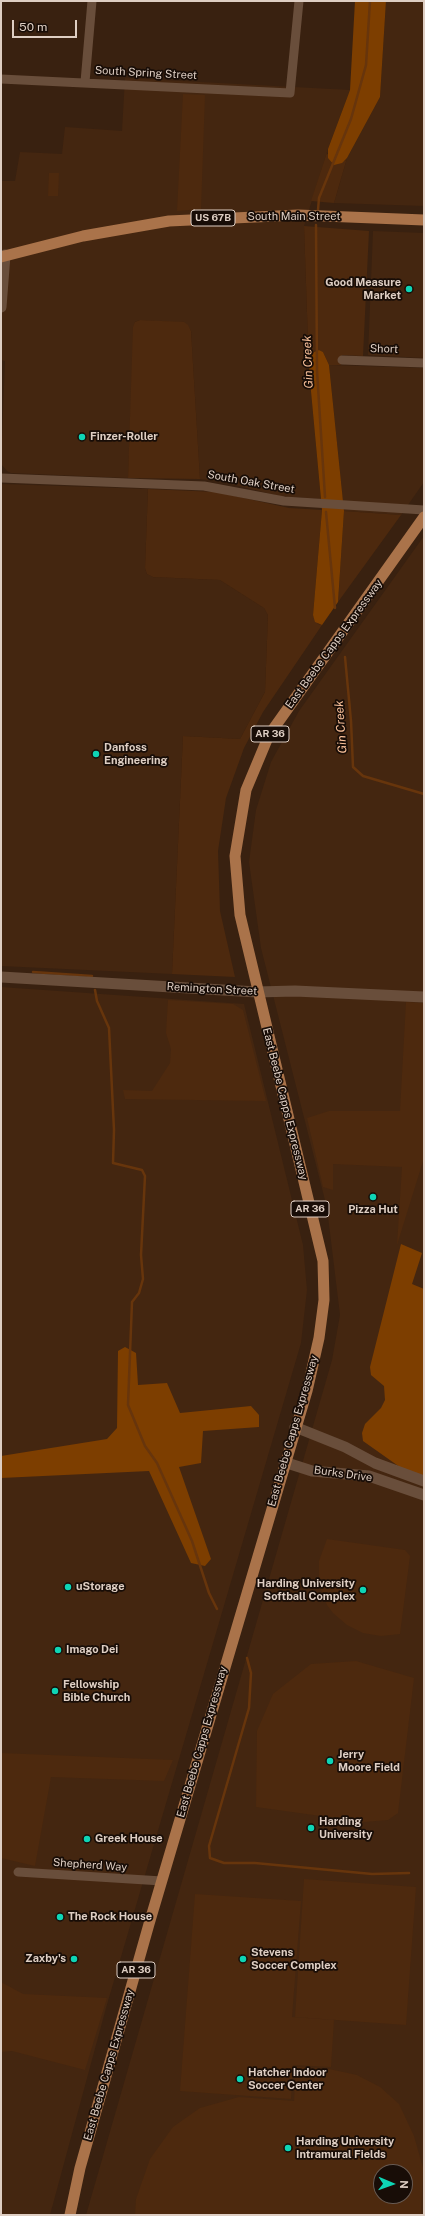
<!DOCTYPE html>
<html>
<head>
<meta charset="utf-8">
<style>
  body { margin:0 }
  #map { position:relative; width:425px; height:2216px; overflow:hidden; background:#392110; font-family:"Public Sans",sans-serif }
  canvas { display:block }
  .frame { position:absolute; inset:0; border:2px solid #decec3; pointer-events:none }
  .north { position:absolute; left:373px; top:2164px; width:40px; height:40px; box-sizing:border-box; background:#180d07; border:1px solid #675a52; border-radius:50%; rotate:92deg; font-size:11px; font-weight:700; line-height:16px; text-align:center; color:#decec3 }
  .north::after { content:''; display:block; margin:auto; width:14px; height:18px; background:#0ed5b5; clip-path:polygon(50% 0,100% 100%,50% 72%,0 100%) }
  .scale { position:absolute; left:12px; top:20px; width:65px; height:18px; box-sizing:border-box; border:2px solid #decec3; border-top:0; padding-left:5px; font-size:12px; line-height:14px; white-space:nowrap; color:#decec3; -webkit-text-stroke:3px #180d07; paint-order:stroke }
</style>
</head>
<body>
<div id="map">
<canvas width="425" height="2216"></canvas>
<div class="frame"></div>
<div class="north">N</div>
<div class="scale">50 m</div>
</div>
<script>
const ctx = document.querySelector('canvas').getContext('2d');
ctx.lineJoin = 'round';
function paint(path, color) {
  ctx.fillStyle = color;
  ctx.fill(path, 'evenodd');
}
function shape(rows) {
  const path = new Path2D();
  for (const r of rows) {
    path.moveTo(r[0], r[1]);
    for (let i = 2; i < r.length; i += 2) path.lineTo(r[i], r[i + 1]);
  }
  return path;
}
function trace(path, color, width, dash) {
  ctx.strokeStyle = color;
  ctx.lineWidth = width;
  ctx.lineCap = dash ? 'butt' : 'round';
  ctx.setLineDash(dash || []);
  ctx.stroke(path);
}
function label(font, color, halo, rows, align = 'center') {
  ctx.font = font + ' "Public Sans",sans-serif';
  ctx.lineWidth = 3.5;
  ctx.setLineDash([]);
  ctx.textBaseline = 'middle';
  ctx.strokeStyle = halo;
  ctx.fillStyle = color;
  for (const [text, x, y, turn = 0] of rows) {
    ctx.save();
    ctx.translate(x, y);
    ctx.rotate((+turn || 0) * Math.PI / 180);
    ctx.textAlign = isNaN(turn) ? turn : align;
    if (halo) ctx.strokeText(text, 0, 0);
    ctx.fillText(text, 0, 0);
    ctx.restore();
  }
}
paint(shape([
  [386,1,424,1,424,206,334,203,347,158,380,97],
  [125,78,350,90,328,149,304,226,309,370,321,499,279,496,219,481,200,479,191,331,184,323,140,320,135,322,128,478,11,473,7,471,1,464,5,361,1,360,1,181,15,181,20,152,62,154,65,127,122,131],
  [373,231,424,233,424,358,368,355],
  [329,365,424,368,424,482,401,515,344,511],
  [1,484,148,489,145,568,147,574,153,577,220,580,264,608,268,615,265,692,240,739,183,736,172,974,1,966],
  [424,536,424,2215,86,2215,332,1360,340,1315,327,1208,261,948,249,862,256,810,271,762,299,711],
  [381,2172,405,2172,405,2196,381,2196],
  [1,987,244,1004,303,1245,307,1290,301,1343,106,2008,50,2215,1,2215]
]), '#442610');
paint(shape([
  [183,94,205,95,201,209,177,211],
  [328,149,327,154,345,161,347,158,334,203,311,201],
  [49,173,59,173,58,196,48,196],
  [304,226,369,231,363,356,342,355,341,365,329,365,323,352,319,350,314,352,310,359,309,370],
  [140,320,184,322,188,325,191,331,200,479,128,478,133,327,135,322],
  [148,489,217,492,289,508,322,510,313,615,318,624,322,625,263,712,244,748,226,798,218,851,220,911,235,977,172,974,183,736,240,739,265,692,268,615,264,608,220,580,153,577,147,574,145,568],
  [344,511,401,515,338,602],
  [168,1000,233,1004,243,1010,266,1101,125,1099,123,1090,152,1091,170,1063,171,1049,166,1033],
  [406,1002,424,1003,424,1158,397,1245,402,1167,333,1164,333,1190,323,1187,307,1118,329,1111,400,1111],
  [327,1539,405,1550,410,1556,400,1634,381,1636,363,1633,347,1625,333,1613,327,1605,319,1585,319,1561],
  [356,1661,414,1678,398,1813,388,1820,364,1822,256,1807,257,1731,273,1694,311,1664],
  [1,1753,173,1760,164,1781,51,1777,35,1866,1,1858],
  [304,1879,416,1887,406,2025,295,2017],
  [195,1894,301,1901,292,2017,334,2020,331,2067,293,2065,291,2099,180,2091],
  [1,1982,23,1994,107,1998,85,2070,12,2051,1,2052],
  [296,2067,329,2069,357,2075,380,2087,399,2104,414,2136,423,2168,421,2215,135,2215,136,2199,150,2159,173,2127,200,2108,239,2097,294,2101],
  [381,2172,405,2172,405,2196,381,2196]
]), '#4d290e');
paint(shape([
  [355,1,386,1,380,97,347,158,342,163,334,165,328,158,328,149,350,90],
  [319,350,323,352,329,365,344,511,338,602,322,625,315,622,313,615,322,510,309,370,310,359,314,352],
  [401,1244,422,1253,412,1284,424,1289,424,1476,404,1470,363,1441,362,1433,365,1424,381,1408,385,1400,384,1386,371,1375,370,1367],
  [125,1347,136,1353,138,1385,167,1383,180,1413,251,1406,259,1415,259,1427,203,1431,201,1463,179,1467,211,1559,205,1566,191,1563,149,1471,1,1478,1,1456,107,1439,117,1428,118,1351]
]), '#7d3e00');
trace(shape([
  [318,210,319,198,351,119,366,65,370,1],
  [316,225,317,371,325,497],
  [326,512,335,608],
  [345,657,351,721,353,767,363,776,424,794],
  [33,972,92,976],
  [95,990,97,1001,109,1028,114,1130,113,1163,142,1170,145,1176,141,1255,143,1279,139,1293,132,1302,128,1405,145,1446,157,1463,192,1541,209,1593,217,1609],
  [247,1658,251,1673,249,1708,209,1846,210,1858,224,1863,255,1863,372,1874,409,1873]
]), '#67350c', 2.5);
trace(shape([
  [1,79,290,93,299,1],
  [85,82,92,1],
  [342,360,424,363],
  [1,478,204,486,284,501,424,510],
  [18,1872,162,1881]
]), '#694e3b', 9);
trace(shape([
  [1,307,5,255],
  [1,977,257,992,295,991,424,997],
  [295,1427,345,1447,375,1463,424,1481],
  [284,1462,312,1471,369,1476,424,1495]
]), '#694e3b', 11);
trace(shape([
  [1,257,83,236,169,221,298,215,424,220],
  [70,2215,80,2168,149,1924,307,1391,319,1338,324,1300,323,1261,240,915,235,856,246,790,269,735,424,517]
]), '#aa734a', 11);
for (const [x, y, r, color] of [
  [409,289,4,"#0ed5b5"],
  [82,437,4,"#0ed5b5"],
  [96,754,4,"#0ed5b5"],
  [373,1197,4,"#0ed5b5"],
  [68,1587,4,"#0ed5b5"],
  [363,1590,4,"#0ed5b5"],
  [58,1650,4,"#0ed5b5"],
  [55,1691,4,"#0ed5b5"],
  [330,1761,4,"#0ed5b5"],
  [311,1828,4,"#0ed5b5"],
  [87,1839,4,"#0ed5b5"],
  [60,1917,4,"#0ed5b5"],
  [74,1959,4,"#0ed5b5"],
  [243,1959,4,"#0ed5b5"],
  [240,2079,4,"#0ed5b5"],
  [288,2148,4,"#0ed5b5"]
]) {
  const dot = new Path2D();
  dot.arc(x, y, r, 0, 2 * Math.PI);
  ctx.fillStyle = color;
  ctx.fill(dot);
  trace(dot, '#180d07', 1.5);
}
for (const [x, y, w] of [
  [213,218,44],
  [270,734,38],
  [310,1209,38],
  [136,1970,38]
]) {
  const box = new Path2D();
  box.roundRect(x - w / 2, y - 8, w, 16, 3);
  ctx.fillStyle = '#180d07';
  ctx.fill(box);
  trace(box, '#decec3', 1);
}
label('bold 10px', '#decec3', null, [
  ["US 67B",213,218],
  ["AR 36",270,734],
  ["AR 36",310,1209],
  ["AR 36",136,1970]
]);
label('11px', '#decec3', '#180d07', [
  ["South Spring Street",146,73,3],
  ["South Main Street",294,217],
  ["Short",384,349,2],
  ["South Oak Street",251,482,10],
  ["East Beebe Capps Expressway",334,644,-54],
  ["Remington Street",212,989,3],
  ["East Beebe Capps Expressway",285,1104,76],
  ["East Beebe Capps Expressway",293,1431,-74],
  ["Burks Drive",343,1474,8],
  ["East Beebe Capps Expressway",202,1742,-74],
  ["Shepherd Way",90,1865,4],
  ["East Beebe Capps Expressway",109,2065,-74]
]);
label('bold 11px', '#decec3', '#180d07', [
  ["Good Measure",401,283,"right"],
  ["Market",401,296,"right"],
  ["Finzer-Roller",90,437],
  ["Danfoss",104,748],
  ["Engineering",104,761],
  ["Pizza Hut",373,1210,"center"],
  ["Harding University",355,1584,"right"],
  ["Softball Complex",355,1597,"right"],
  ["uStorage",76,1587],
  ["Imago Dei",66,1650],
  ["Fellowship",63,1685],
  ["Bible Church",63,1698],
  ["Jerry",338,1755],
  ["Moore Field",338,1768],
  ["Harding",319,1822],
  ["University",319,1835],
  ["Greek House",95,1839],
  ["The Rock House",68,1917],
  ["Stevens",251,1953],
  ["Soccer Complex",251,1966],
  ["Zaxby's",66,1959,"right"],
  ["Hatcher Indoor",248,2073],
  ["Soccer Center",248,2086],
  ["Harding University",296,2142],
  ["Intramural Fields",296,2155]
], 'left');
label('italic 12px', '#fac19a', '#180d07', [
  ["Gin Creek",308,362,-92],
  ["Gin Creek",341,727,-94]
]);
</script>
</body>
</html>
